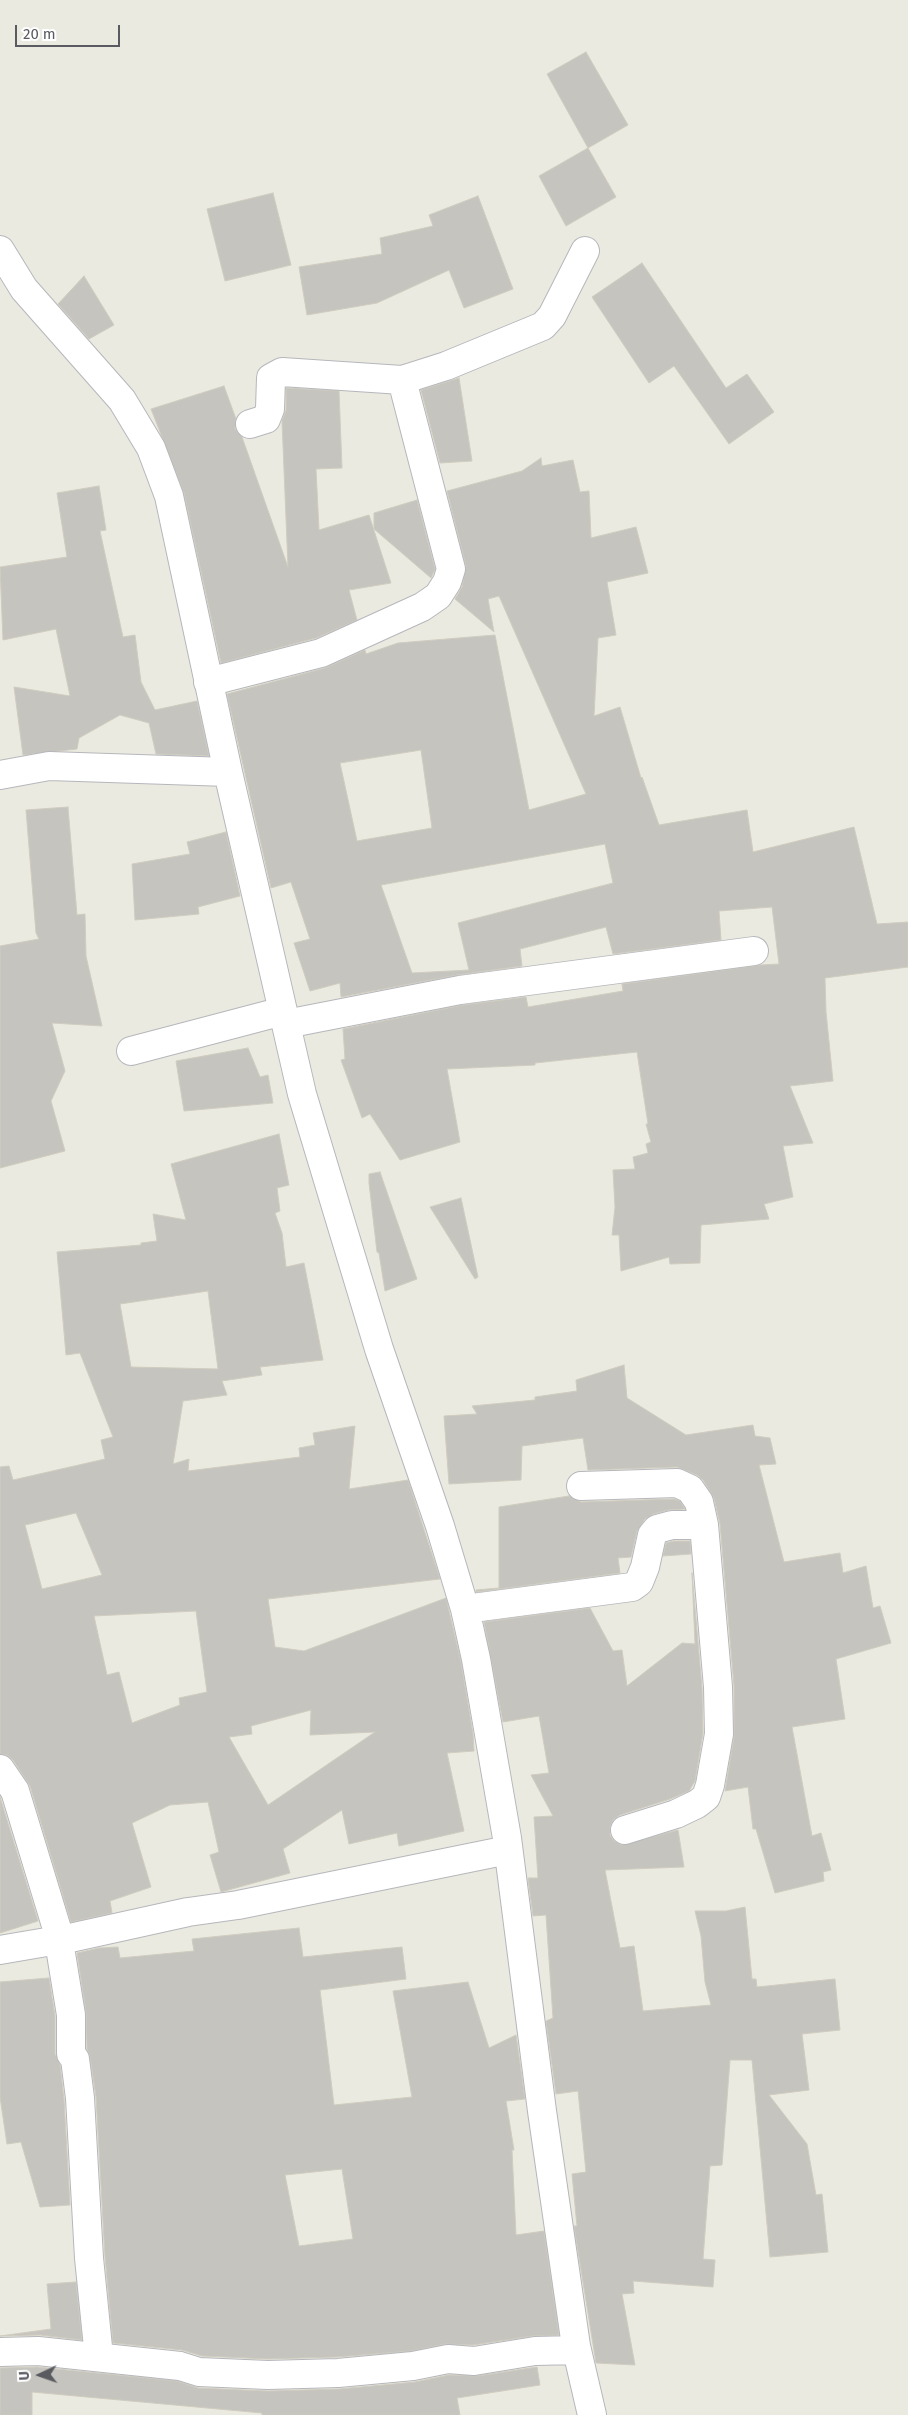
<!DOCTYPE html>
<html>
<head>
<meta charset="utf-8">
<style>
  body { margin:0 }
  #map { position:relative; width:908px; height:2415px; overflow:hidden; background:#ebeae0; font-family:"Fira Sans",sans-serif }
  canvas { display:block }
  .north { position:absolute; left:15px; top:2350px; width:50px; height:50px; -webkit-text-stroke:4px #fff; paint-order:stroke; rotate:267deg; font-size:14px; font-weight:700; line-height:20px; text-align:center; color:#595b60 }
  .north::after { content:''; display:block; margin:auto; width:18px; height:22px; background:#595b60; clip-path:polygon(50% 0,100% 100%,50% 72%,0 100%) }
  .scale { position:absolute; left:15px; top:25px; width:105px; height:22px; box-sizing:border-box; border:2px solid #595b60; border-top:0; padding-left:6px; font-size:15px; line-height:18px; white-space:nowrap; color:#595b60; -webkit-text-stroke:4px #fff; paint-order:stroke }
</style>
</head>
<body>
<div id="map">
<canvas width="908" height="2415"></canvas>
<div class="north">U</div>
<div class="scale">20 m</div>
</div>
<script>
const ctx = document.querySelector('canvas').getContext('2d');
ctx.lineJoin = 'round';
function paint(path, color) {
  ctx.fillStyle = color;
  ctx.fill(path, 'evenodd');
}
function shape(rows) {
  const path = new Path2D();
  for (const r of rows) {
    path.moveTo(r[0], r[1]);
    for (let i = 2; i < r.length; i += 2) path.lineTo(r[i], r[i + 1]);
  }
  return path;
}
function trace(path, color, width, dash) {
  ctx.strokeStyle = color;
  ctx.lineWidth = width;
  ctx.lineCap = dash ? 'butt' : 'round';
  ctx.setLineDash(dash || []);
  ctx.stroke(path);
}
const building = shape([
  [586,52,628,125,588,148,547,74,586,52],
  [588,148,616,197,566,226,539,176,588,148],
  [273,193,291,265,225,281,207,209,273,193],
  [478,196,513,289,464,308,449,270,377,303,307,315,299,267,382,254,380,238,433,226,429,215,478,196],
  [642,263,726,388,747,374,774,412,729,444,674,366,649,383,592,297,642,263],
  [84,276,114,325,89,339,58,304,84,276],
  [459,378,472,461,440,463,421,390,459,378],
  [224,386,236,419,235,429,242,437,288,567,282,421,286,410,286,388,339,391,342,468,316,469,319,530,369,515,391,583,349,590,357,620,316,638,221,663,184,493,151,409,224,386],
  [541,458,542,466,573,460,580,492,589,491,591,538,636,527,648,573,607,582,616,635,598,638,594,716,620,707,641,778,642,777,659,825,747,810,753,852,854,827,877,924,908,922,908,967,825,978,826,1012,833,1081,790,1086,813,1143,783,1146,793,1197,764,1204,769,1219,701,1225,700,1263,670,1264,669,1257,621,1271,619,1235,612,1235,615,1207,613,1170,635,1169,633,1157,648,1153,646,1144,651,1142,646,1124,648,1124,637,1052,535,1063,535,1065,447,1069,460,1142,400,1160,370,1114,362,1118,341,1060,345,1059,343,1029,463,1005,526,997,528,1007,623,991,622,984,760,965,779,964,772,907,719,911,721,940,613,954,606,927,520,949,522,966,457,975,341,997,340,983,310,991,294,943,310,939,291,882,271,888,227,694,325,668,365,650,366,654,398,643,495,635,529,810,586,794,499,596,488,599,494,632,455,599,462,587,466,566,447,491,522,471,541,458],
  [421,750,432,828,357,841,340,763,421,750],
  [605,844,613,883,458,923,469,970,412,973,381,885,605,844],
  [99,486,106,530,100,531,123,637,135,635,141,682,155,710,197,701,209,756,156,754,149,723,120,715,79,738,77,749,23,755,14,687,70,696,56,629,3,640,0,567,67,557,57,493,99,486],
  [417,500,435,569,431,578,374,529,374,513,417,500],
  [68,807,77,915,85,914,86,956,102,1026,52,1023,65,1071,51,1101,65,1151,0,1168,0,946,39,939,36,933,26,810,68,807],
  [226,832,240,896,198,907,199,914,135,920,132,864,190,854,187,842,226,832],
  [248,1048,260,1077,268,1075,273,1103,184,1111,176,1061,248,1048],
  [279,1134,289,1185,277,1188,280,1211,275,1213,282,1233,286,1267,304,1263,323,1360,260,1367,262,1375,222,1381,227,1395,183,1401,173,1464,189,1459,188,1471,300,1457,299,1448,315,1445,313,1433,355,1426,349,1489,408,1480,440,1579,268,1599,275,1647,304,1651,446,1598,461,1662,473,1734,474,1751,447,1753,464,1831,399,1846,397,1833,349,1844,342,1810,283,1849,290,1873,221,1892,210,1855,219,1852,208,1802,170,1805,132,1823,151,1887,110,1901,112,1913,71,1922,30,1786,13,1760,7,1755,0,1754,0,1467,9,1466,13,1480,105,1459,101,1440,113,1437,80,1353,66,1355,57,1252,141,1245,141,1243,157,1241,153,1214,186,1220,171,1164,279,1134],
  [208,1291,218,1369,131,1367,120,1304,208,1291],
  [76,1513,102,1575,42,1589,25,1525,76,1513],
  [196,1611,207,1692,179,1698,180,1705,132,1723,119,1672,107,1675,94,1616,196,1611],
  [311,1710,310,1735,375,1732,268,1805,229,1737,252,1734,251,1726,311,1710],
  [380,1172,417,1279,385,1291,379,1253,377,1252,369,1183,369,1174,380,1172],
  [461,1198,478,1277,475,1279,430,1207,461,1198],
  [624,1365,627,1398,686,1435,753,1425,755,1436,770,1438,776,1464,759,1465,784,1562,840,1553,843,1573,866,1566,873,1608,880,1606,891,1643,836,1659,845,1719,792,1727,812,1836,821,1833,831,1870,823,1872,824,1881,775,1893,756,1829,753,1829,748,1787,725,1791,734,1737,734,1686,720,1524,714,1498,703,1480,697,1475,677,1467,588,1470,583,1438,522,1446,521,1480,449,1484,444,1416,477,1414,472,1406,535,1400,535,1397,577,1391,576,1380,624,1365],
  [569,1496,581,1502,674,1499,680,1501,685,1509,668,1510,653,1514,645,1519,637,1531,631,1557,618,1558,620,1573,476,1592,476,1590,499,1588,499,1507,569,1496],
  [674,1541,690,1541,691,1554,663,1556,666,1543,674,1541],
  [692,1573,702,1688,703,1733,695,1781,689,1791,670,1799,620,1815,613,1820,610,1827,610,1835,614,1841,622,1845,678,1830,684,1867,605,1870,620,1948,634,1946,643,2011,711,2005,705,1982,701,1936,695,1911,726,1911,745,1907,752,1979,756,1979,757,1987,835,1979,840,2030,802,2034,809,2090,769,2095,807,2144,816,2195,822,2194,828,2252,770,2257,752,2060,730,2060,722,2165,710,2166,703,2259,715,2260,713,2287,633,2281,634,2293,622,2294,635,2365,596,2363,574,2226,577,2226,572,2174,586,2172,578,2091,556,2094,546,2021,553,2018,546,1915,533,1916,528,1878,538,1878,534,1817,553,1816,531,1775,549,1773,539,1716,503,1722,484,1622,590,1608,613,1651,622,1650,627,1686,682,1643,695,1644,692,1573],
  [0,1797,38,1921,0,1933,0,1797],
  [299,1928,303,1957,402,1947,406,1979,320,1990,334,2105,412,2097,393,1991,468,1982,489,2048,516,2035,525,2099,506,2101,514,2150,512,2150,516,2235,544,2231,559,2335,532,2336,473,2345,445,2344,411,2351,337,2357,268,2359,202,2356,182,2350,113,2343,105,2257,96,2097,90,2057,87,2049,86,2012,77,1953,99,1948,118,1947,120,1958,194,1951,192,1939,299,1928],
  [342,2169,353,2239,299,2246,285,2175,342,2169],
  [49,1978,55,2016,55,2054,60,2065,64,2099,70,2205,40,2207,21,2142,7,2144,0,2097,0,1982,49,1978],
  [76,2282,82,2340,40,2335,0,2336,51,2329,47,2284,76,2282],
  [37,2367,177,2381,198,2388,268,2391,339,2389,415,2382,449,2375,477,2376,537,2367,540,2385,457,2398,460,2415,262,2415,262,2413,32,2392,32,2415,0,2415,0,2368,37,2367]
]);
paint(building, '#c6c4be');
trace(building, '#cfccbf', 1);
const minor = shape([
  [0,250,24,289,122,400,151,448,169,496,228,772,302,1094,379,1349,440,1526,465,1609,476,1659,507,1838,542,2111,576,2346,592,2415],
  [250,424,266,419,270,409,271,378,282,372,402,380,446,366,543,326,552,316,585,251],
  [208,682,321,653,422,607,438,596,447,582,451,569,402,380],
  [0,775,49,766,228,772],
  [286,1024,460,990,754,951],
  [131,1051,283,1011],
  [581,1486,677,1483,690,1489,699,1502,704,1525,718,1687,719,1734,710,1785,706,1797,697,1804,676,1814,625,1830],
  [465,1609,632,1587,639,1582,645,1567,652,1535,657,1529,672,1525,704,1525],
  [0,1769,15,1791,57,1929,71,2015,71,2054,75,2059,80,2098,89,2258,99,2357],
  [0,1950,70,1938,188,1912,238,1905,508,1850],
  [0,2352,38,2351,180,2366,199,2372,268,2375,338,2373,413,2366,448,2359,474,2361,535,2351,577,2350]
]);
trace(minor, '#b6b7bc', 30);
trace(minor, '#fff', 28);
</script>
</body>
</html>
